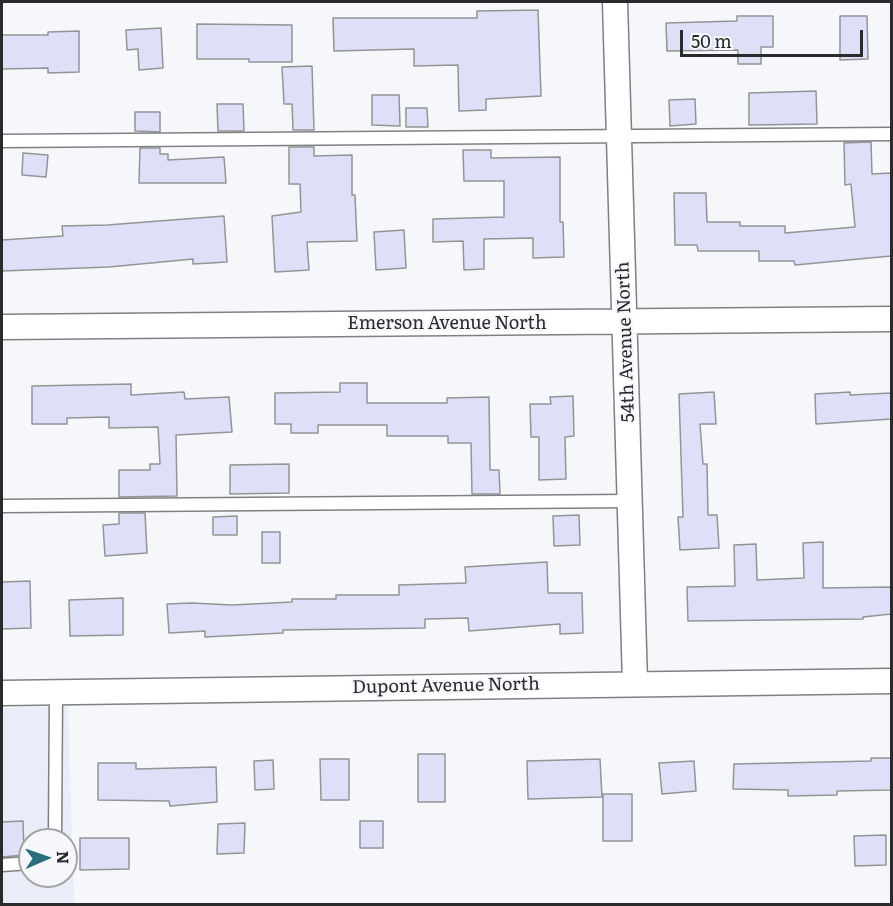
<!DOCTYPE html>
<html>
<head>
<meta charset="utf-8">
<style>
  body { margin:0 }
  #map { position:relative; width:893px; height:906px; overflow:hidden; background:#f6f7fa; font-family:Literata,serif }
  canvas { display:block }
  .frame { position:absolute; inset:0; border:3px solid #292a2b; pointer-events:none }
  .north { position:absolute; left:18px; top:828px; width:60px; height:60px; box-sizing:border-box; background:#f6f7fa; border:2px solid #a4a5a7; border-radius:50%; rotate:88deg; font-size:16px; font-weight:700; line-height:24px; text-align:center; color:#292a2b }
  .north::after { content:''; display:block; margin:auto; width:21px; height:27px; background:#2a6d7f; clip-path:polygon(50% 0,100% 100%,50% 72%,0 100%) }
  .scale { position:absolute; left:680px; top:30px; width:183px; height:27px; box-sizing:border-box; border:3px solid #292a2b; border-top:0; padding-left:8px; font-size:18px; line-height:21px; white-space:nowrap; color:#292a2b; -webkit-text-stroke:4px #f6f7fa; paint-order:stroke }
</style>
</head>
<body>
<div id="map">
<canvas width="893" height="906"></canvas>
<div class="frame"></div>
<div class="north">N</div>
<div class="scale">50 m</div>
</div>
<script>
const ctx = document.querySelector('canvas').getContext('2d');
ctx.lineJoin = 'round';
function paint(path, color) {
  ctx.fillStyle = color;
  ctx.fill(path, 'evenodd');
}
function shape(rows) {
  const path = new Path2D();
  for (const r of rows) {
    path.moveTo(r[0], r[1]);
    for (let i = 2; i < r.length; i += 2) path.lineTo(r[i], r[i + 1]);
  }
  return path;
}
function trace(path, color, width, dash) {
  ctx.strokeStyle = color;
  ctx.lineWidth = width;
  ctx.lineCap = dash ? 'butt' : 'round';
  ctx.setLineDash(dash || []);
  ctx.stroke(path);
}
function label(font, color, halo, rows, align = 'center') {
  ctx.font = font + ' Literata,serif';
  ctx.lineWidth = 4.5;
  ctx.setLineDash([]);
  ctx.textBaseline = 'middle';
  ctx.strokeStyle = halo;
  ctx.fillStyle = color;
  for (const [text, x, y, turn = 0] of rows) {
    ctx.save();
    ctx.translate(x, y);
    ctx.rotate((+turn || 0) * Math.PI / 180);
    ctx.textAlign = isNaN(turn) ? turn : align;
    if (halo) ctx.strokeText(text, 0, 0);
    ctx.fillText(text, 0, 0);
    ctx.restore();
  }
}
paint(shape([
  [68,706,74,904,2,904,2,708],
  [30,840,66,840,66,876,30,876]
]), '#eaedf8');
const building = shape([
  [538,10,541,96,486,99,486,110,459,111,458,65,414,66,414,49,334,51,333,18,477,18,477,11,538,10],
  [737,16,773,16,773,47,761,47,761,64,738,64,738,50,667,51,666,23,737,21,737,16],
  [840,16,867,16,868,59,840,60,840,16],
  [197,24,292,25,292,62,249,62,249,59,197,59,197,24],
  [161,28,163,68,139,70,138,49,127,50,126,30,161,28],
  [79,31,79,72,48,73,48,68,2,69,2,35,48,35,48,32,79,31],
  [312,66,314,130,293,130,292,104,284,104,282,67,312,66],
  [816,91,817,124,749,125,749,93,816,91],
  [372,95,399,95,400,126,372,125,372,95],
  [695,99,696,124,670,126,669,100,695,99],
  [217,104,243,104,244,131,218,131,217,104],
  [406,108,427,108,428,127,406,127,406,108],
  [135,112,160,112,160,132,135,131,135,112],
  [871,142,872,174,891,173,891,256,795,265,794,261,759,261,759,251,698,251,697,245,675,245,674,193,706,193,707,222,740,222,740,226,785,226,785,233,855,227,851,184,845,185,844,143,871,142],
  [289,147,314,147,314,156,352,155,352,195,355,195,357,241,307,242,309,270,275,272,272,216,301,212,300,184,289,184,289,147],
  [140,148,160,148,160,154,168,154,168,160,224,157,226,183,139,183,140,148],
  [463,150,491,150,491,158,560,157,560,222,563,222,564,257,533,258,533,238,484,239,484,269,464,270,463,241,433,242,433,219,504,217,504,181,464,181,463,150],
  [23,153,48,155,46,177,22,175,23,153],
  [224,216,227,262,193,264,193,259,109,267,2,271,2,240,63,236,62,226,107,225,224,216],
  [404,230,406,268,376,270,374,232,404,230],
  [340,383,367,383,367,403,447,403,447,398,489,397,490,470,499,470,500,494,472,494,471,443,448,443,448,436,387,436,387,425,318,425,318,433,291,433,291,424,275,424,275,393,340,392,340,383],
  [131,384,131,395,184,392,185,399,229,397,232,432,176,435,177,496,119,497,119,470,150,470,150,464,160,464,158,427,109,428,109,417,67,418,67,424,32,424,32,386,131,384],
  [714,392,716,424,700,424,703,464,707,464,708,515,717,515,719,548,680,550,678,517,683,517,679,394,714,392],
  [850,392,850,395,891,393,891,419,816,424,815,394,850,392],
  [573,396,574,436,565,437,566,479,539,480,539,437,531,437,530,404,551,404,550,397,573,396],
  [289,464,289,493,230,494,230,465,289,464],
  [119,513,145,513,147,553,105,556,103,525,119,524,119,513],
  [579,515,580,545,554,546,553,516,579,515],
  [237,516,237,535,213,535,213,517,237,516],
  [262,532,280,532,280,563,262,563,262,532],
  [823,542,823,588,891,587,891,614,863,617,863,619,688,621,687,587,735,586,734,545,756,544,757,580,804,578,803,543,823,542],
  [547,562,548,593,582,593,583,633,560,634,560,624,469,631,468,618,425,619,425,628,283,630,283,633,205,637,205,631,169,633,167,604,192,603,232,605,292,602,292,599,336,599,336,595,399,595,399,585,466,583,465,567,547,562],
  [30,581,31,628,2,629,2,582,30,581],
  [123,598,123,635,70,636,69,600,123,598],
  [418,754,445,754,445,802,418,802,418,754],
  [871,758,891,758,891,790,837,791,837,795,788,796,788,790,733,789,734,764,871,761,871,758],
  [320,759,349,759,349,800,321,800,320,759],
  [600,759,602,797,528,799,527,761,600,759],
  [273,760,274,789,255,790,254,761,273,760],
  [694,761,696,791,662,794,659,763,694,761],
  [98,763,136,763,136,769,216,767,217,802,170,806,169,801,98,800,98,763],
  [603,794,632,794,632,841,603,841,603,794],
  [23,821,24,855,2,857,2,822,23,821],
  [360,821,383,821,383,848,360,848,360,821],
  [245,823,244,853,217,854,218,824,245,823],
  [886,835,886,865,855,866,854,836,886,835],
  [80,838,129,838,129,869,80,870,80,838]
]);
paint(building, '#dee0f8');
trace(building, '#949497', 1.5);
const lane = shape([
  [2,141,892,134],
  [2,506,631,501],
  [55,840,56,692],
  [2,865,30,863]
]);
const street = shape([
  [615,2,635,683],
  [2,327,892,319],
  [2,693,892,681]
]);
trace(lane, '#7f8083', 15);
trace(street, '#7f8083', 27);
trace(lane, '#fff', 12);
trace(street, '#fff', 24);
label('18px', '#292a2b', '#f6f7fa', [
  ["Emerson Avenue North",447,324],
  ["54th Avenue North",626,342,-92],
  ["Dupont Avenue North",446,686,-1]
]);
</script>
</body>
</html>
